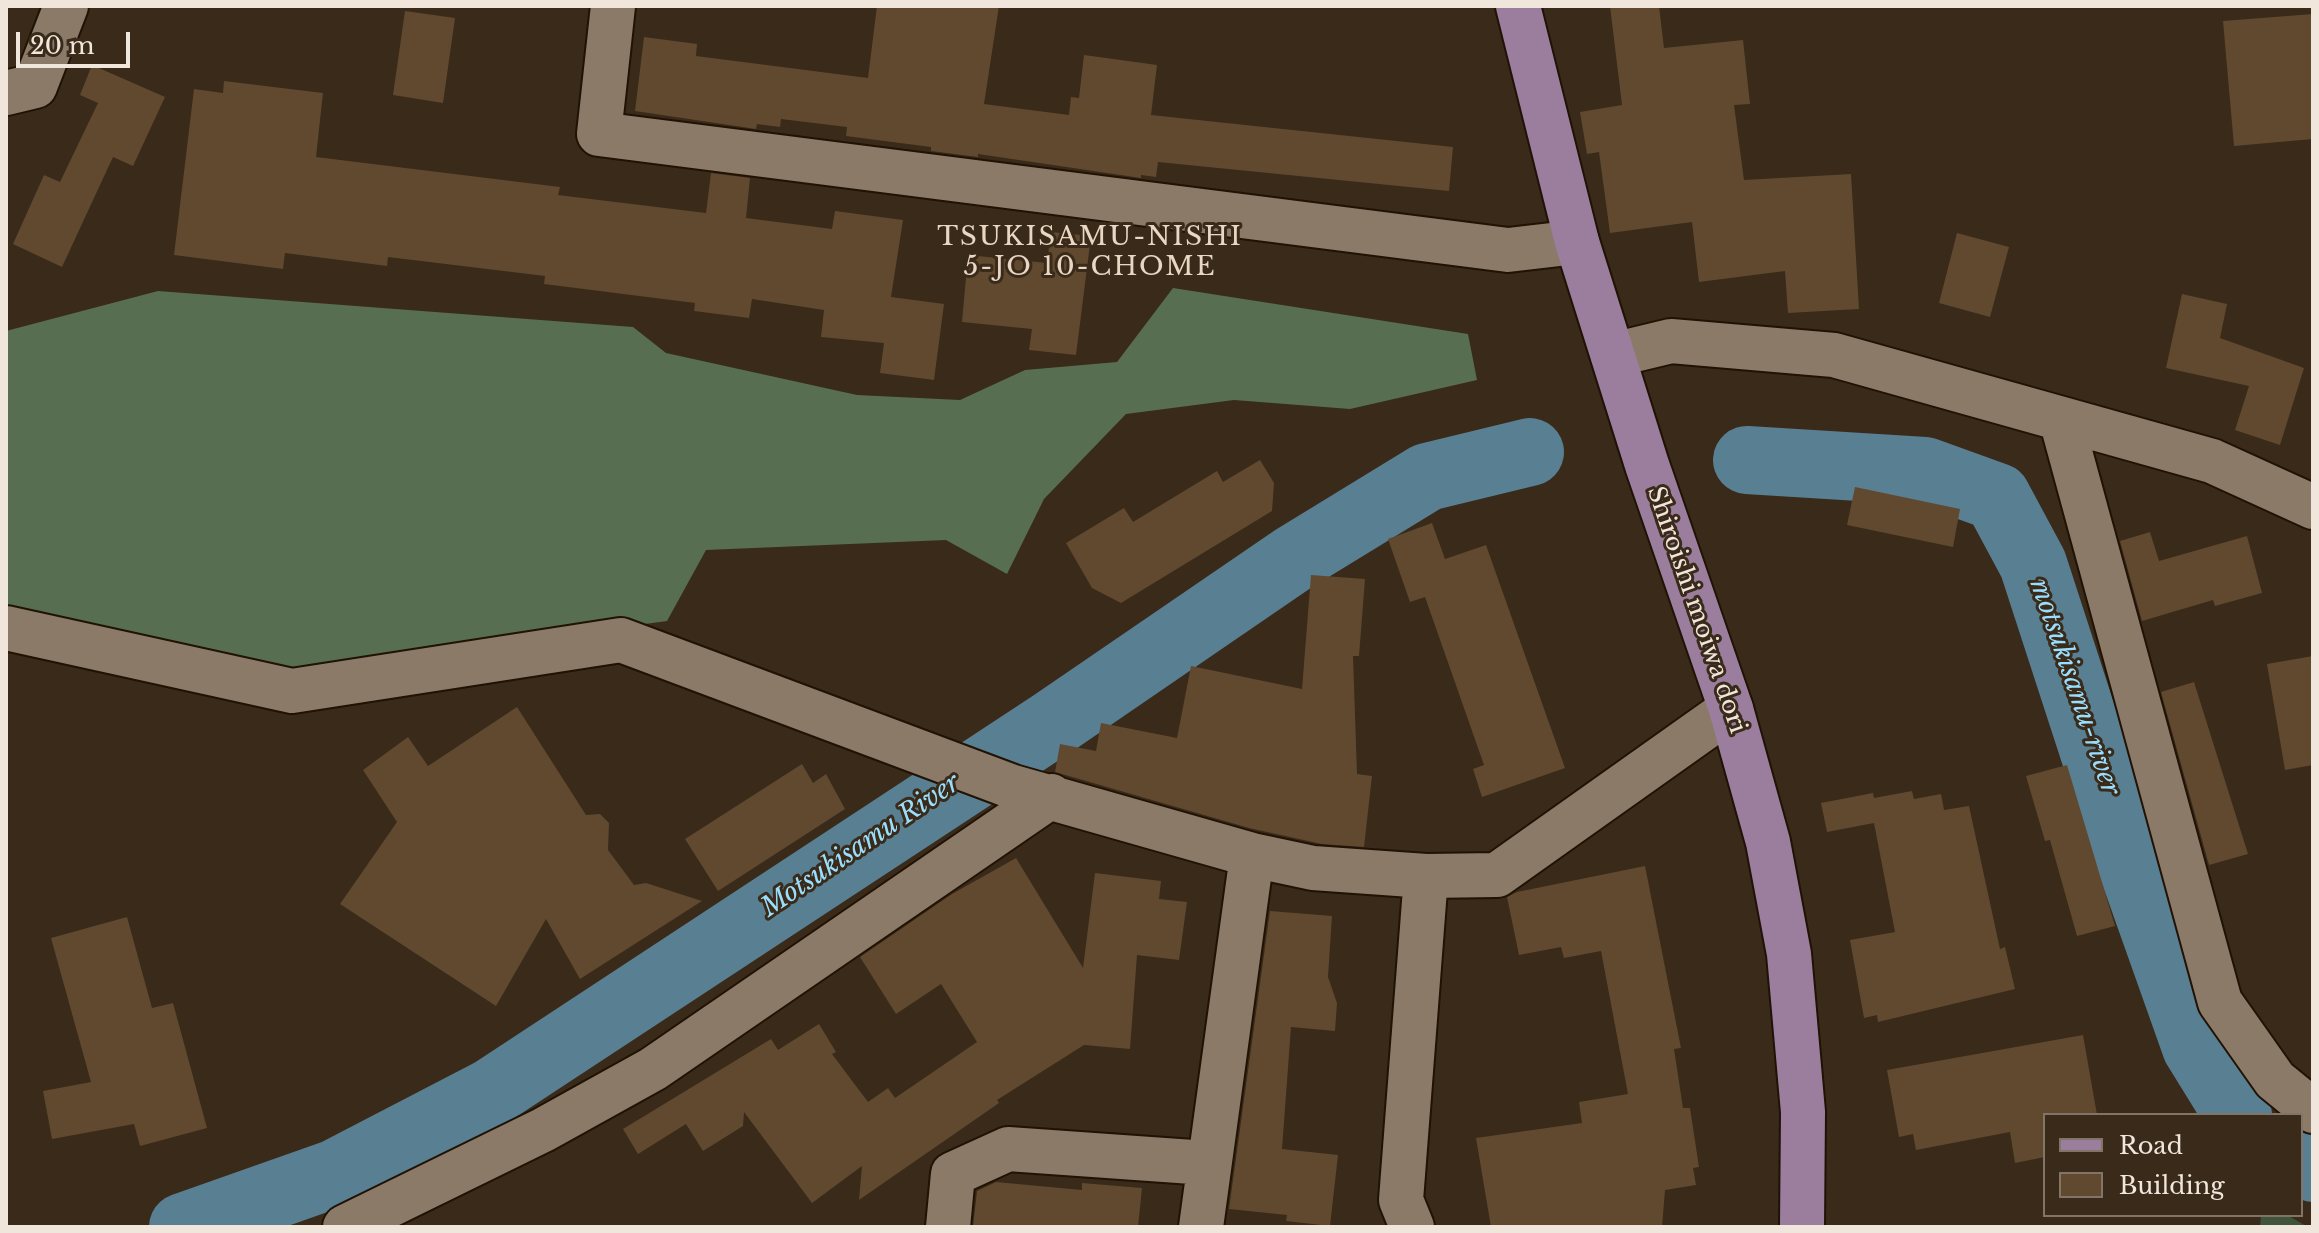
<!DOCTYPE html>
<html>
<head>
<meta charset="utf-8">
<style>
  body { margin:0 }
  #map { position:relative; width:2319px; height:1233px; overflow:hidden; background:#392a1a; font-family:"Libre Baskerville",serif }
  canvas { display:block }
  .frame { position:absolute; inset:0; border:8px solid #f0e6dc; pointer-events:none }
  .legend { position:absolute; left:2043px; top:1113px; width:260px; height:104px; box-sizing:border-box; background:#392a1a; border:2px solid #827568; margin:0; padding:10px 14px; list-style:none; font-size:24px; color:#f0e6dc }
  .legend li { display:flex; align-items:center; gap:16px; height:40px }
  .legend b { width:40px; border:2px solid #827568 }
  .scale { position:absolute; left:16px; top:32px; width:114px; height:36px; box-sizing:border-box; border:4px solid #f0e6dc; border-top:0; padding-left:10px; font-size:24px; line-height:28px; white-space:nowrap; color:#f0e6dc; -webkit-text-stroke:6px #392a1a; paint-order:stroke }
</style>
</head>
<body>
<div id="map">
<canvas width="2319" height="1233"></canvas>
<div class="frame"></div>
<ul class="legend">
<li><b style="height:10px;background:#9b7e9e"></b>Road</li>
<li><b style="height:22px;background:#61492f"></b>Building</li>
</ul>
<div class="scale">20 m</div>
</div>
<script>
const ctx = document.querySelector('canvas').getContext('2d');
ctx.lineJoin = 'round';
function paint(path, color) {
  ctx.fillStyle = color;
  ctx.fill(path, 'evenodd');
}
function shape(rows) {
  const path = new Path2D();
  for (const r of rows) {
    path.moveTo(r[0], r[1]);
    for (let i = 2; i < r.length; i += 2) path.lineTo(r[i], r[i + 1]);
  }
  return path;
}
function trace(path, color, width, dash) {
  ctx.strokeStyle = color;
  ctx.lineWidth = width;
  ctx.lineCap = dash ? 'butt' : 'round';
  ctx.setLineDash(dash || []);
  ctx.stroke(path);
}
function label(font, color, halo, rows, align = 'center') {
  ctx.font = font + ' "Libre Baskerville",serif';
  ctx.lineWidth = 6;
  ctx.setLineDash([]);
  ctx.textBaseline = 'middle';
  ctx.strokeStyle = halo;
  ctx.fillStyle = color;
  for (const [text, x, y, turn = 0] of rows) {
    ctx.save();
    ctx.translate(x, y);
    ctx.rotate((+turn || 0) * Math.PI / 180);
    ctx.textAlign = isNaN(turn) ? turn : align;
    if (halo) ctx.strokeText(text, 0, 0);
    ctx.fillText(text, 0, 0);
    ctx.restore();
  }
}
paint(shape([
  [2261,1215,2287,1215,2308,1227,2260,1227]
]), '#40533b');
paint(shape([
  [1173,288,1468,334,1477,380,1350,409,1234,400,1126,414,1044,499,1007,574,946,540,706,550,667,621,291,672,6,615,6,331,158,291,633,327,666,353,857,395,960,400,1025,370,1117,362]
]), '#576e51');
trace(shape([
  [1747,460,1925,471,1997,497,2033,564,2124,844,2196,1047,2238,1115],
  [2301,1160,2313,1168],
  [183,1227,336,1173,492,1092,1052,724,1293,559,1427,477,1530,452]
]), '#597f92', 68);
paint(shape([
  [877,6,999,6,984,104,1069,115,1071,97,1079,98,1084,55,1157,65,1151,115,1453,147,1449,191,1158,162,1156,177,1141,175,1141,178,978,154,978,157,931,151,931,147,846,136,847,127,781,119,780,127,757,124,756,129,635,111,644,37,697,44,696,56,868,78],
  [1610,6,1659,6,1664,48,1743,40,1750,104,1734,105,1744,180,1851,174,1859,309,1788,313,1785,271,1699,282,1692,222,1610,233,1599,152,1587,154,1580,112,1622,105],
  [405,11,455,18,443,103,393,95],
  [2313,14,2313,139,2234,146,2223,21],
  [92,65,165,97,133,166,113,157,62,267,13,244,44,175,60,182,98,103,80,95],
  [224,81,323,93,316,157,560,187,558,195,706,213,711,173,750,178,746,218,832,229,835,211,903,220,891,297,944,304,934,380,880,373,884,343,821,337,824,310,752,299,749,318,694,311,695,303,544,284,545,276,388,257,387,266,285,253,283,269,174,255,194,89,223,93],
  [1051,232,1091,236,1076,355,1029,350,1032,329,962,322,968,255,1047,263],
  [1957,233,2009,247,1990,317,1939,303],
  [2182,294,2227,304,2220,338,2304,368,2280,445,2235,430,2249,386,2166,368],
  [1260,460,1274,483,1272,511,1121,603,1092,588,1066,543,1124,508,1133,522,1217,471,1223,482],
  [1855,487,1960,509,1953,547,1847,525],
  [1432,523,1445,559,1486,545,1565,768,1482,797,1473,769,1484,765,1425,597,1410,602,1388,539],
  [2150,532,2159,561,2247,536,2262,593,2215,606,2213,600,2142,621,2120,541],
  [1311,575,1365,579,1359,656,1353,656,1357,774,1372,776,1364,847,1322,844,1249,828,1055,772,1060,744,1096,751,1101,723,1177,738,1191,666,1302,689],
  [2313,656,2313,765,2285,770,2267,664],
  [2194,682,2248,854,2209,865,2161,692],
  [517,707,586,815,600,814,609,823,608,850,634,885,646,883,702,901,580,979,546,919,496,1006,340,904,397,822,363,770,408,737,428,766],
  [802,764,813,783,826,774,845,809,718,891,685,839],
  [2067,765,2115,926,2077,936,2050,840,2045,841,2026,776],
  [1912,791,1914,799,1941,794,1944,810,1969,806,2000,949,2005,947,2015,989,1878,1022,1877,1015,1864,1018,1850,940,1895,932,1874,823,1827,832,1821,803,1873,793,1874,798],
  [1016,858,1083,968,1095,873,1161,881,1159,899,1187,902,1179,960,1137,955,1130,1049,1084,1045,997,1100,999,1103,859,1200,862,1166,812,1203,744,1112,743,1126,703,1151,686,1124,638,1154,623,1129,771,1039,778,1050,819,1024,836,1052,832,1054,868,1102,888,1088,895,1098,977,1042,941,984,896,1014,860,957,952,894],
  [1645,866,1681,1048,1674,1049,1683,1108,1690,1108,1699,1167,1693,1168,1696,1185,1665,1190,1662,1227,1491,1227,1476,1138,1582,1123,1579,1102,1628,1094,1601,951,1564,958,1561,947,1519,955,1507,897,1517,892],
  [1270,911,1332,916,1328,977,1337,1003,1335,1031,1291,1027,1282,1149,1338,1155,1330,1226,1286,1221,1287,1215,1229,1209],
  [127,917,152,1008,173,1003,207,1128,140,1146,134,1124,52,1139,43,1091,91,1082,51,938],
  [2083,1035,2097,1115,2045,1115,2045,1157,2015,1163,2010,1132,1916,1150,1913,1134,1899,1137,1887,1070],
  [996,1182,1082,1190,1082,1183,1142,1188,1138,1227,973,1227,977,1191]
]), '#61492f');
const minor = shape([
  [613,6,599,134,1508,250,1577,242],
  [6,93,35,86,66,6],
  [1613,355,1671,341,1834,355,2212,461,2313,507],
  [2061,419,2220,1002,2275,1080,2313,1111],
  [6,628,292,691,621,640,1013,787,1252,855,1313,868,1426,876,1497,875,1731,709],
  [345,1227,543,1130,653,1069,1051,796],
  [948,1227,953,1174,1008,1149,1207,1163],
  [1201,1227,1252,855],
  [1412,1227,1401,1200,1426,876]
]);
const major = shape([
  [1518,6,1577,242,1647,465,1731,709,1768,842,1789,954,1803,1112,1802,1227]
]);
trace(minor, '#201204', 48);
trace(major, '#201204', 48);
trace(minor, '#8b7a68', 44);
trace(major, '#9b7e9e', 44);
label('24px', '#f0e6dc', '#392a1a', [
  ["Shiroishi moiwa dori",1696,610,71]
]);
ctx.letterSpacing = '2px';
label('26px', '#e9d6c3', '#392a1a', [
  ["TSUKISAMU-NISHI",1090,238],
  ["5-JO 10-CHOME",1090,268]
]);
ctx.letterSpacing = '0px';
label('italic 26px', '#9adefe', '#392a1a', [
  ["motsukisamu-river",2074,687,71],
  ["Motsukisamu River",861,846,-34]
]);
</script>
</body>
</html>
